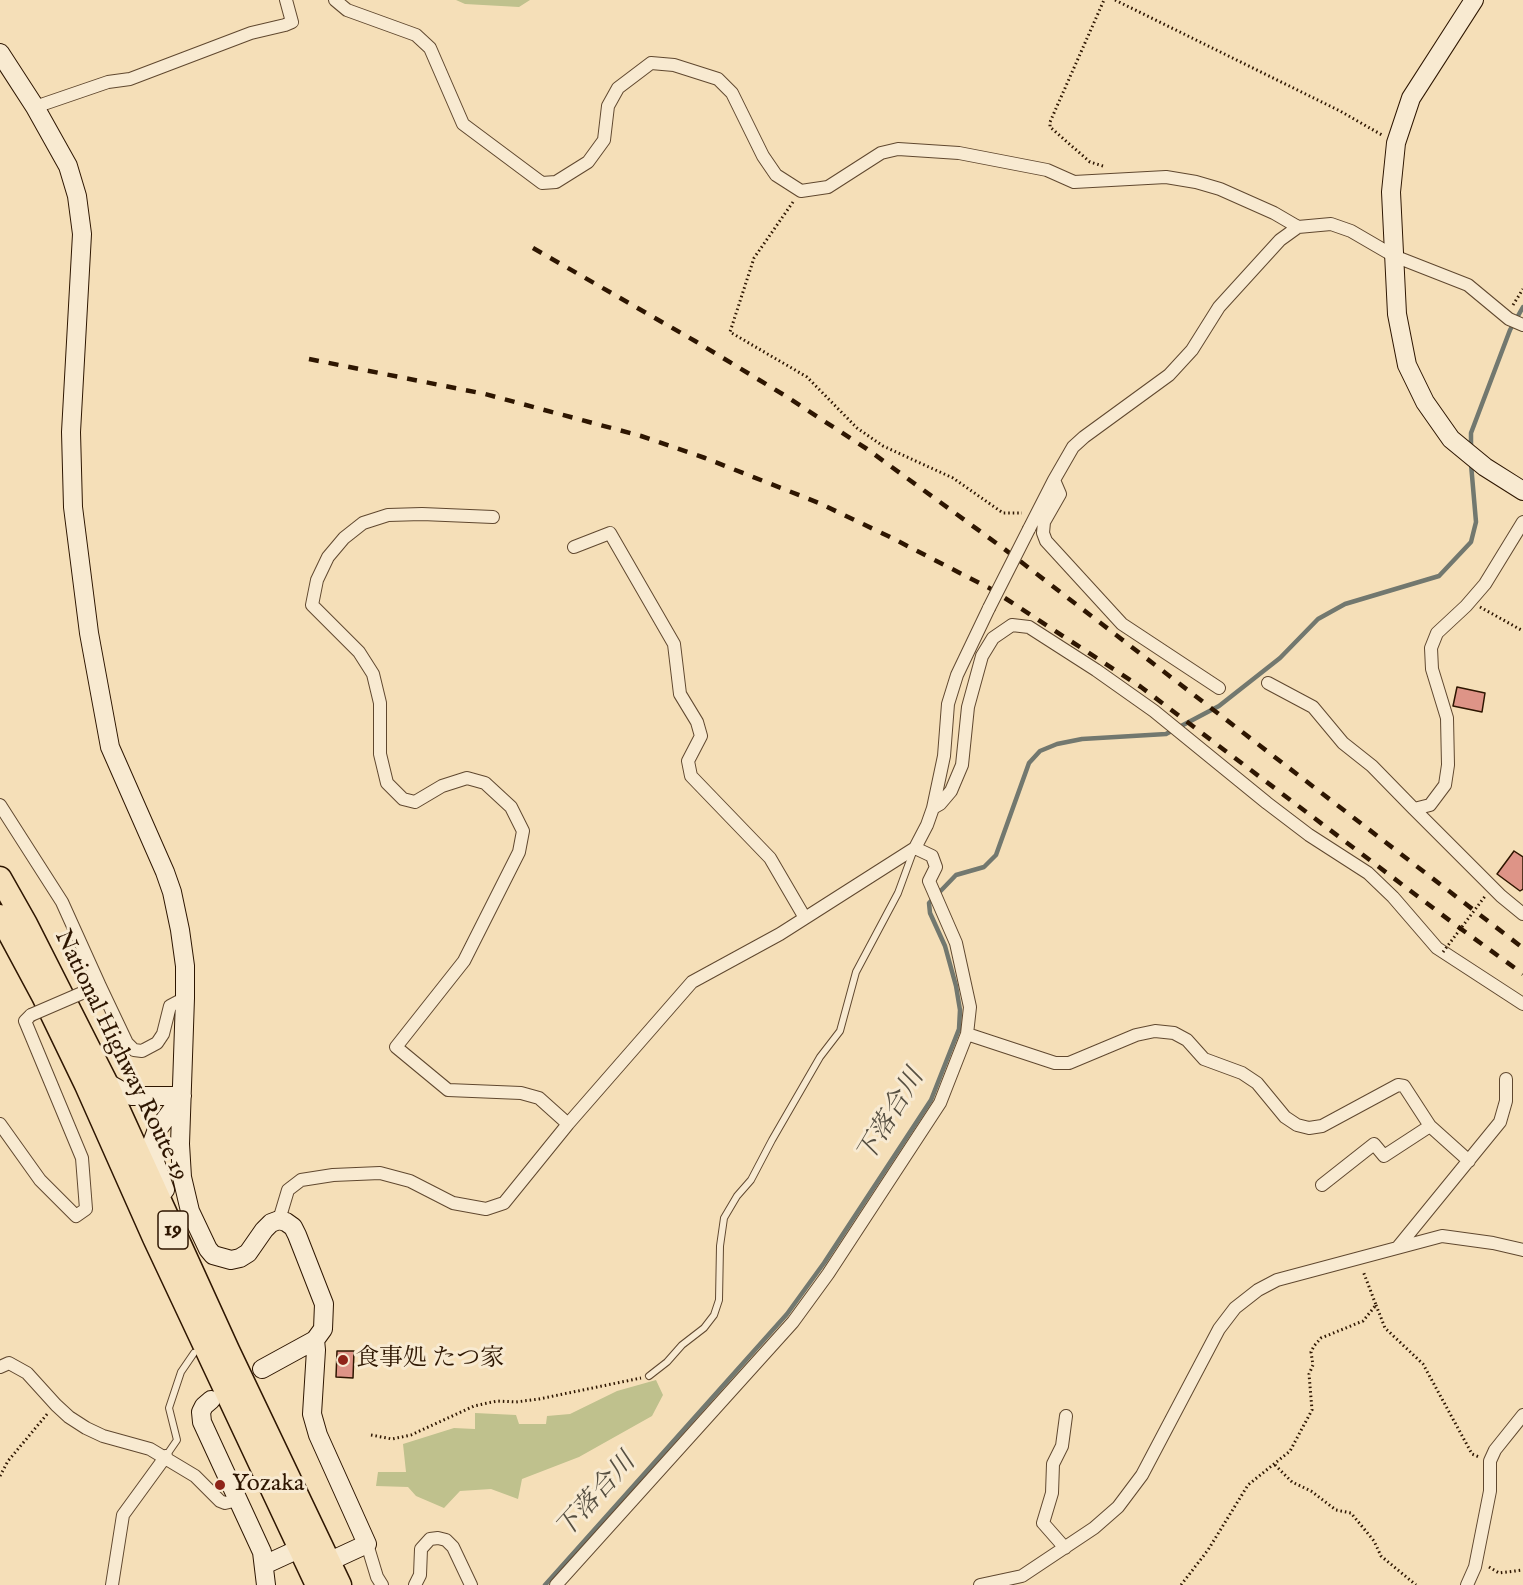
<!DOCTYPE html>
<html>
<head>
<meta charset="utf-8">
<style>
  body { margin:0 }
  canvas { display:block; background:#f5dfb8 }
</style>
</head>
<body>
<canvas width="1523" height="1585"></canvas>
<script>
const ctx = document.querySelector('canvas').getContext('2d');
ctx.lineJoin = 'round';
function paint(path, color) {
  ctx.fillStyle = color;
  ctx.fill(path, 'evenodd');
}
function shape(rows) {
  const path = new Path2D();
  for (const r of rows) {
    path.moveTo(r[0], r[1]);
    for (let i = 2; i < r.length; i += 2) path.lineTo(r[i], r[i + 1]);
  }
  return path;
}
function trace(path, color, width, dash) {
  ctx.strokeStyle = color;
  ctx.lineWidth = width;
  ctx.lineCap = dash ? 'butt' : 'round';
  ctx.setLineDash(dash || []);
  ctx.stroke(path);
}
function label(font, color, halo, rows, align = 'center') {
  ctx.font = font + ' "IM FELL English","Noto Serif JP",serif';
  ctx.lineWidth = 6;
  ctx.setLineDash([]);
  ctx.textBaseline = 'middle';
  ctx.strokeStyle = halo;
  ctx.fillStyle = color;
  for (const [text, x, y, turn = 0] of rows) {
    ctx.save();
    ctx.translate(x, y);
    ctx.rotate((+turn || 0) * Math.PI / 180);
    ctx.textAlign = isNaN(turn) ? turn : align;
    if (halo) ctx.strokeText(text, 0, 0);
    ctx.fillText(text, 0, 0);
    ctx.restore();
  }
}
paint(shape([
  [456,0,530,0,519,7,465,4],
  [656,1380,663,1395,652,1416,579,1457,522,1479,518,1499,491,1489,460,1491,444,1508,416,1496,408,1487,376,1486,378,1472,406,1472,403,1444,454,1428,475,1429,475,1413,516,1415,519,1424,546,1424,547,1416,570,1414,617,1391]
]), '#bfc18d');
trace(shape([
  [1471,449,1471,433,1510,330,1523,307],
  [545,1585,787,1314,824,1263,931,1100,959,1029,960,1010,956,986,945,946,930,913,929,903,956,875,984,867,996,855,1029,763,1040,751,1057,744,1082,739,1166,734,1219,706,1280,658,1318,619,1345,604,1439,576,1471,542,1476,522,1471,464]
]), '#72786f', 4.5);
const building = shape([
  [1457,687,1485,693,1482,712,1453,706,1457,687],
  [1514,851,1523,857,1523,889,1520,891,1497,874,1514,851],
  [337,1351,354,1351,353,1378,336,1377,337,1351]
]);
paint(building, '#de9487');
trace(building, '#2e1601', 1.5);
const lane = shape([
  [649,1376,667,1362,682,1345,704,1328,714,1315,719,1300,720,1246,724,1218,737,1196,751,1180,772,1140,820,1057,840,1031,856,972,898,893,913,852],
  [166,1456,177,1440,169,1408,181,1372,194,1353]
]);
const street = shape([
  [335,0,347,10,416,35,430,48,463,124,542,183,556,182,588,162,604,140,608,106,618,88,651,63,674,65,718,79,732,93,763,156,776,175,801,191,828,187,881,153,898,149,959,153,1047,170,1074,182,1166,177,1196,182,1220,189,1274,213,1298,227],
  [35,107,108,82,130,79,251,33,285,25,292,22,286,0],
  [1054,480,1060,494,1044,522,1043,533,1046,541,1122,624,1219,688],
  [493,517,422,514,388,515,363,523,344,538,328,557,317,580,312,605,359,652,373,674,380,703,380,754,387,783,403,799,415,802,442,786,467,778,485,783,511,807,523,831,519,852,464,961,396,1047,448,1090,521,1093,539,1098,568,1124],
  [1523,522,1485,584,1466,606,1437,633,1431,648,1432,669,1447,718,1448,765,1445,785,1430,805,1414,809,1501,896,1523,914],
  [1029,529,1054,480,1073,447,1084,437,1169,375,1192,350,1219,307,1280,240,1298,227,1331,224,1351,231,1394,256,1468,285,1509,319,1523,325],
  [574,547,610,533,674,644,680,694,697,722,701,736,688,761,691,776,770,858,805,918],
  [1268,683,1313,707,1343,743,1372,766,1414,809],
  [0,805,62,902,99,984],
  [933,808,940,804,951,791,962,765,968,707,982,656,993,638,1012,625,1029,627,1096,670,1154,711,1267,803,1309,835,1368,873,1393,897,1437,948,1523,1004],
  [82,993,99,984,127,1043,134,1050,142,1051,157,1043,163,1034,170,1006,185,998],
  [967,1034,1055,1063,1069,1063,1136,1035,1155,1031,1174,1033,1187,1040,1204,1059,1242,1073,1257,1083,1285,1117,1297,1125,1309,1128,1322,1126,1398,1085,1404,1086,1430,1126,1469,1161],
  [0,1124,40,1180,76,1216,86,1209,82,1158,25,1021,31,1015],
  [1322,1185,1374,1144,1384,1156,1430,1126],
  [279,1220,288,1190,301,1180,333,1175,380,1173,410,1181,453,1203,486,1209,504,1203,568,1124,692,982,780,934,915,848,927,825,933,808,944,756,948,704,957,675,989,608],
  [1398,1247,1500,1122,1506,1101,1506,1079],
  [0,1367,9,1363,27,1373,56,1405,69,1417,86,1428,103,1436,150,1449,195,1476,220,1501,225,1503,238,1500],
  [367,1544,377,1577,382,1585],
  [1065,1548,1043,1523,1052,1493,1053,1464,1062,1446,1066,1416],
  [112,1585,123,1515,166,1456],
  [415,1585,420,1575,421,1549,430,1539,438,1538,446,1540,453,1547,471,1585],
  [556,1585,793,1322,828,1274,940,1103,967,1034,970,1007,956,943,929,881,936,867,932,856,915,848],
  [980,1585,1022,1576,1094,1528,1118,1507,1142,1475,1219,1329,1235,1308,1258,1290,1277,1280,1442,1236,1493,1243,1523,1250],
  [1467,1585,1475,1567,1490,1491,1490,1461,1495,1450,1523,1415]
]);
const secondary = shape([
  [1474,0,1411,98,1396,143,1391,192,1397,314,1407,365,1425,402,1451,439,1485,467,1523,491],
  [0,53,35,107,68,166,77,196,82,234,71,432,73,507,89,633,110,747,165,872,172,892,180,930,185,966,185,998,180,1144,182,1177,190,1211,208,1249,213,1255,231,1260,240,1258,248,1253,264,1230,271,1223,279,1220,286,1222,293,1227,297,1235,324,1304,323,1329,315,1340,262,1369],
  [106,1082,131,1096,182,1096],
  [165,1190,155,1162,152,1143,156,1132,182,1096],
  [315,1340,316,1350,312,1414,318,1435,367,1544,328,1562],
  [211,1400,204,1406,201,1412,202,1422,262,1552,266,1585],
  [264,1565,301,1548]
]);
const highway = shape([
  [0,878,26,924,106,1082,228,1350,340,1585],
  [0,916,43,996,86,1085,154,1238,317,1585]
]);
trace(lane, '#60482f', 8);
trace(street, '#60482f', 14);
trace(secondary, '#2e1601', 20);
trace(highway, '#2e1601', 25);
trace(shape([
  [1115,0,1340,111,1382,135],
  [1103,166,1090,162,1050,127,1050,122,1104,0],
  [793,202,754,258,730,332,807,377,857,428,883,446,953,478,1003,513,1022,513],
  [1513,305,1523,289],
  [1480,607,1523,631],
  [1376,1305,1385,1328,1423,1364,1472,1454,1479,1457],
  [371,1435,392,1439,411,1435,474,1406,497,1401,516,1402,539,1399,641,1378],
  [1275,1465,1292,1482,1311,1491,1336,1510,1351,1513,1374,1541,1381,1556,1416,1585],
  [0,1476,8,1461,48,1413],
  [1489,1567,1499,1573,1523,1570],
  [1181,1585,1208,1550,1248,1485,1290,1451,1312,1410,1309,1374,1313,1365,1311,1352,1314,1346,1321,1338,1363,1321,1376,1305,1363,1271]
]), '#2e1601', 3, [1.5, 3]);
trace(lane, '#f8ead1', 6);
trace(street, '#f8ead1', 12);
trace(secondary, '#f8ead1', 18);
trace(highway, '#f5dfb8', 22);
trace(shape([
  [533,248,695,341,784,395,867,449,1003,548,1523,948],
  [309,359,485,394,641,436,705,458,819,503,888,536,991,589,1141,687,1453,923,1523,974]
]), '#2e1601', 4.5, [10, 10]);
const streetBridge = shape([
  [989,608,1029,529],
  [31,1015,82,993]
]);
trace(streetBridge, '#60482f', 14, []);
trace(shape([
  [1443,952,1486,895]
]), '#2e1601', 3, [1.5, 3]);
trace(streetBridge, '#f8ead1', 12);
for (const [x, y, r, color] of [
  [343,1360,6,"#8f2418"],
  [220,1485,6,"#8f2418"]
]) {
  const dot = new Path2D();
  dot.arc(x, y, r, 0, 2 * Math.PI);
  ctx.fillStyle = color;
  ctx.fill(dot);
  trace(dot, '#f8ead1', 2);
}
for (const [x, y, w] of [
  [173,1230,30]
]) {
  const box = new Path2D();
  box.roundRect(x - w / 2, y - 19, w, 38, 4.5);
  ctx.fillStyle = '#f8ead1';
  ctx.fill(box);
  trace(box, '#2e1601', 1.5);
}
label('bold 22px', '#2e1601', null, [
  ["19",173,1230]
]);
label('24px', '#2e1601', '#f8ead1', [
  ["National Highway Route 19",120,1056,64]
]);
label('24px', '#2e1601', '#f8ead1', [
  ["食事処 たつ家",355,1360],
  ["Yozaka",232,1485]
], 'left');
label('italic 26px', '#564f41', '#f8ead1', [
  ["下落合川",892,1117,-59],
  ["下落合川",597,1497,-48]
]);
</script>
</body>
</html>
